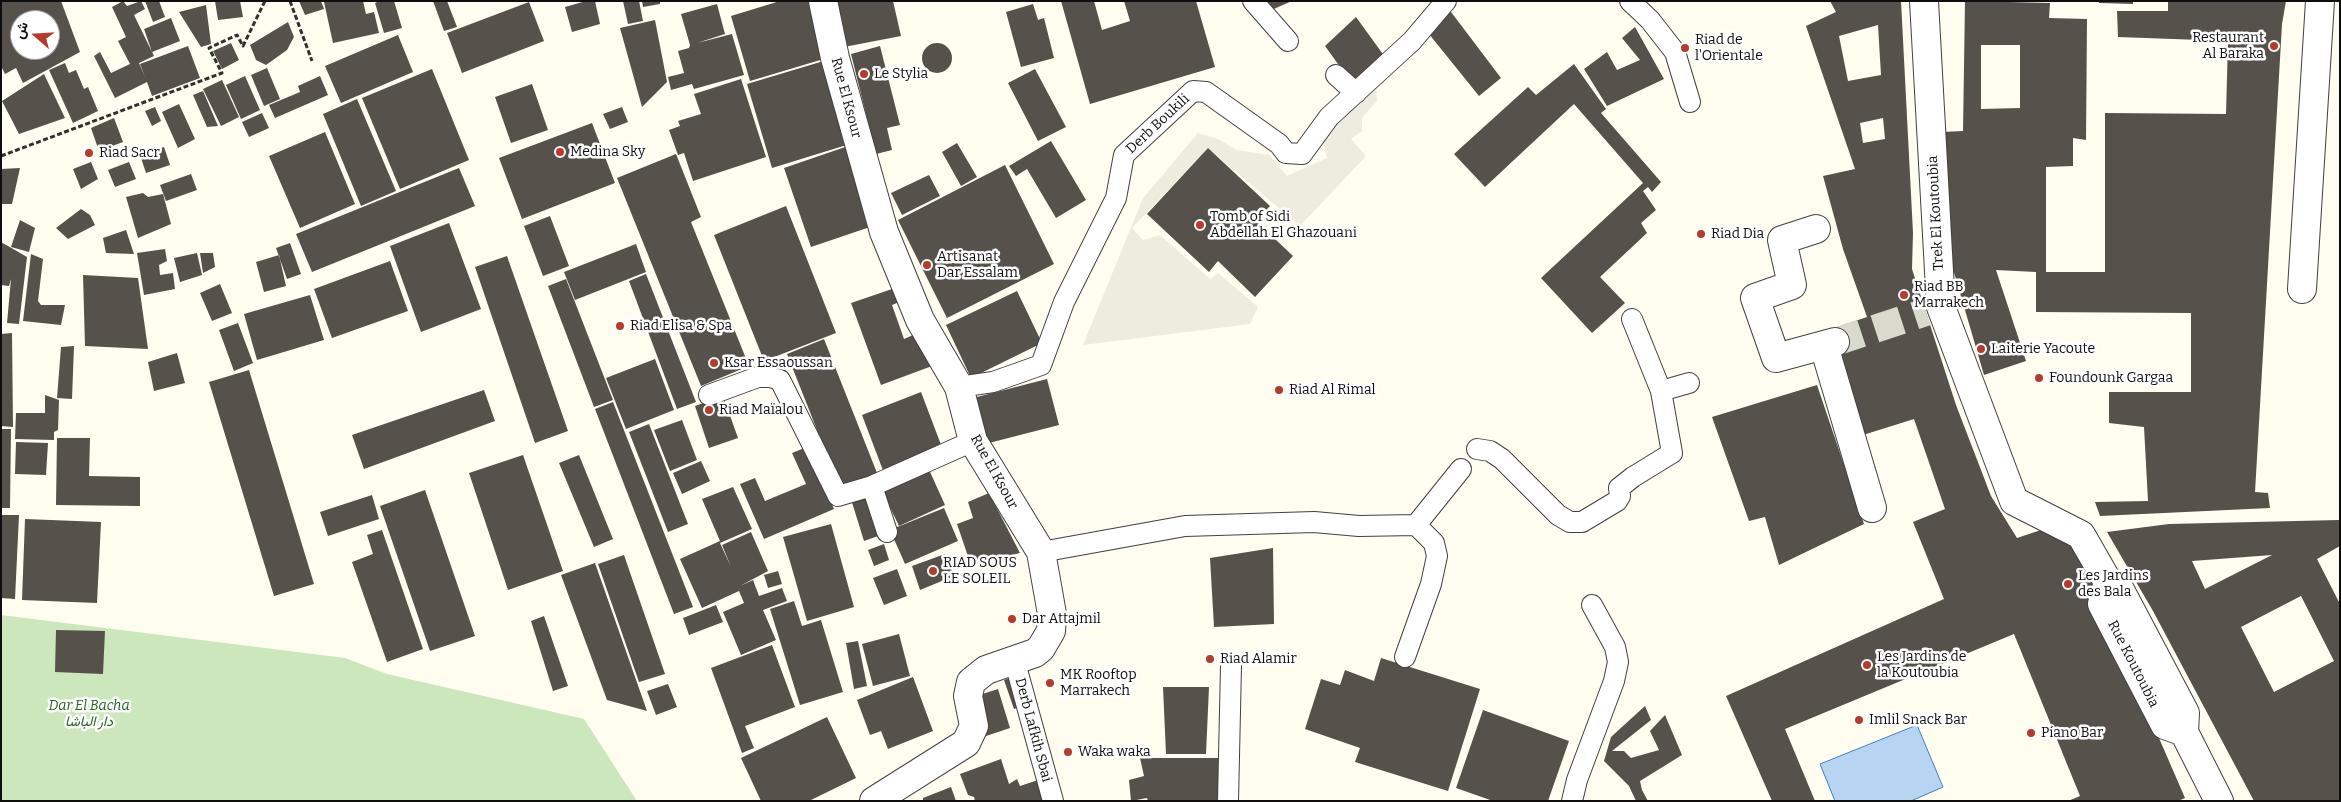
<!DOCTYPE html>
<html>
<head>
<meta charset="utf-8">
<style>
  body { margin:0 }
  #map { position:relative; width:2341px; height:802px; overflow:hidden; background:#fefdef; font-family:Bitter,Vazirmatn,serif }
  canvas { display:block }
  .frame { position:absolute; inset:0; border:2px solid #0e0e0e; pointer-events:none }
  .north { position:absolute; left:10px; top:10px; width:50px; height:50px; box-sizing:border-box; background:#fff; border:1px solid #9f9f9f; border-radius:50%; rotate:289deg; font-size:14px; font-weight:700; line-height:20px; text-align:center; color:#0e0e0e }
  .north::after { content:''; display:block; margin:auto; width:18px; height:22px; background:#b53b2e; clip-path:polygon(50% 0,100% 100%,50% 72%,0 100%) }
</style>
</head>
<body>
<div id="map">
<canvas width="2341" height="802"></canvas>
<div class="frame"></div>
<div class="north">ش</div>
</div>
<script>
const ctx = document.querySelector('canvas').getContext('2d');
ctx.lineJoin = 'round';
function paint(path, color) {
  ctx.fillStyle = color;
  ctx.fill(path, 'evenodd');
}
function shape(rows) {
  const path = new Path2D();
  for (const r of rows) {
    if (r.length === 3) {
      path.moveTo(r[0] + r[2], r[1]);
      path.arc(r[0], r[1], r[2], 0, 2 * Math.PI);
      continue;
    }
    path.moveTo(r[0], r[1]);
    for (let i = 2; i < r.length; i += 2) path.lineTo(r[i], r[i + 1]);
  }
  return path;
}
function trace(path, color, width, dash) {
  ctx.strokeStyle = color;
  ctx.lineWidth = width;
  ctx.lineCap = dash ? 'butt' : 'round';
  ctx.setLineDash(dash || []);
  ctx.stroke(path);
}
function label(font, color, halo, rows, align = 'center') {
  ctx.font = font + ' Bitter,Vazirmatn,serif';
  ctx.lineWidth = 5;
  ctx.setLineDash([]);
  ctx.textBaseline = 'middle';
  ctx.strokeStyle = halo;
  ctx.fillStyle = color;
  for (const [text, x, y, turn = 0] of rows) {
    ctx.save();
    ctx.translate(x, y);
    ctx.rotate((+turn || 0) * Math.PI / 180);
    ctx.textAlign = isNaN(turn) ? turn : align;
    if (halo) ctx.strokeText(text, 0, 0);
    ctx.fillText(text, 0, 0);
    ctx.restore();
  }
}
paint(shape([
  [1,615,345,658,387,674,584,719,637,801,1,801]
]), '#cbe7bb');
paint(shape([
  [1376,87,1377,101,1362,118,1362,131,1351,139,1366,156,1300,226,1208,148,1132,228,1143,240,1160,235,1210,279,1218,273,1258,307,1250,324,1083,345,1143,198,1198,133,1218,139,1237,150,1269,155,1287,176,1327,158,1321,133]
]), '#eeecdf');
const water = shape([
  [1917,725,1943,787,1911,801,1835,801,1820,764,1917,725]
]);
paint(water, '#b7d4f2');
trace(water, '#437ec5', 1);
paint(shape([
  [1,1,61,1,80,52,23,83,16,68,5,74,1,66],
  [20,20,50,20,50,50,20,50],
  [123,1,127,6,141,1,145,9,134,15,154,56,139,63,145,77,140,64,188,46,200,78,152,96,147,82,115,98,94,56,100,52,111,73,130,64,118,41,126,37,112,7],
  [145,1,159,1,165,17,153,22],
  [215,1,240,1,243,17,218,20],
  [299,1,321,1,324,9,305,15],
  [329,1,363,1,366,14,374,12,379,33,333,43,324,2],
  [380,1,394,1,402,28,384,33,375,3],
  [433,1,447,1,457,27,444,31],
  [586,1,595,1,600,24,572,32,565,7],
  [623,1,639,1,643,21,628,24],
  [642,1,660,1,660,4,643,7],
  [780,1,811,1,827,58,750,81,731,16],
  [835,1,893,1,901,36,844,47],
  [1061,1,1094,1,1102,30,1130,21,1124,1,1196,1,1215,67,1090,104],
  [1263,1,1292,1,1267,12],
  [1830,1,1901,1,1913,233,1912,269,1956,405,1991,496,2017,538,2041,530,2074,542,2185,798,2178,801,2068,801,2080,796,2014,634,1785,729,1815,801,1772,801,1726,696,1944,599,1913,522,1945,509,1914,419,1863,435,1831,329,1867,317,1843,249,1823,176,1855,169,1806,26,1836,12],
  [1878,25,1881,75,1848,81,1839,36],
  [1883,118,1885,139,1863,143,1860,123],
  [1965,1,2050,3,2049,18,2087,19,2086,140,2073,138,2073,166,2046,167,2046,272,2105,272,2105,113,2226,114,2228,41,2118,37,2117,11,2168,11,2168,1,2286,1,2282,24,2255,492,2268,493,2270,508,2100,516,2095,502,2148,501,2144,427,2109,423,2109,392,2191,392,2191,313,2036,312,2036,272,1996,270,2026,361,1984,375,1953,269,1942,132,1963,131],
  [1981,45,2020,45,2020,108,1981,109],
  [2099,1,2133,1,2133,4,2099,3],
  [529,2,544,41,462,73,447,33],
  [717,4,725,34,697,43,732,34,744,75,694,89,692,84,671,90,668,77,684,73,678,51,689,48,690,45,681,14],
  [1033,4,1038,20,1044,18,1054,58,1021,67,1006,12],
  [206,5,211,44,201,47,179,12],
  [1448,8,1501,78,1479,96,1429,34],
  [1356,17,1385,57,1351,82,1325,46],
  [171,18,180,41,152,52,144,29],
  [655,20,667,82,642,107,620,28],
  [288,22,294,37,287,50,266,65,256,60,250,45],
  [1635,27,1664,79,1607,106,1584,69,1607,52,1617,70,1640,60,1622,38],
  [398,35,413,72,341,103,325,66],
  [231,43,239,60,222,69,213,51],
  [937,58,15],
  [880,46,900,125,887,128,892,150,876,154,851,54],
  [827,60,853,143,772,168,747,84],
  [65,63,69,73,76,70,84,89,88,87,98,111,73,123,49,70],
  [1574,64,1606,109,1601,113,1661,182,1652,192,1648,187,1643,191,1656,210,1641,223,1647,233,1600,277,1625,303,1592,333,1541,278,1643,183,1574,104,1485,187,1454,154,1528,87,1536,95],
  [267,68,280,99,264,106,251,75],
  [432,69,469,160,400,189,362,98],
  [1035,69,1066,127,1038,141,1008,83],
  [44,74,65,118,19,134,2,101],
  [245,76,260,110,241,119,226,85],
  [320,76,328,95,275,118,269,105,300,92,298,86],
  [741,79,766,157,693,181,684,153,678,155,669,130,680,126,678,121,701,114,694,94],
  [222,80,239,117,221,126,203,89],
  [532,84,548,130,511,143,495,97],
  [203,91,218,126,207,127,193,95],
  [357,99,396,191,361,206,323,114],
  [179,104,195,139,178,148,162,112],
  [155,107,161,121,152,126,145,111],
  [622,107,628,122,610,129,603,114],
  [262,113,269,128,249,137,242,122],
  [114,118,123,142,99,151,91,128],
  [592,123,615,183,522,219,499,158],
  [325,132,355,204,300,228,269,156],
  [1051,141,1086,200,1056,218,1027,169,1016,176,1009,166],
  [957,143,977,177,961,186,942,152],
  [851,145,870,227,811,247,784,168],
  [164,147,170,165,146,173,140,155],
  [1208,148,1270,206,1256,221,1293,256,1255,297,1218,261,1209,272,1147,214],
  [676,154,701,217,691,222,749,366,701,386,617,178],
  [91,162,98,179,81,189,73,169],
  [129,162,136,179,115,187,108,170],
  [1005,165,1054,264,947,318,898,220],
  [20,168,12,204,1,204,1,169],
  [459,168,475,206,312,272,296,234],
  [191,174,197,190,166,201,160,185],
  [929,175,940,196,902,215,891,193],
  [143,193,148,197,163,194,171,224,138,238,126,197],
  [786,206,836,333,764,361,714,235],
  [81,209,90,215,95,225,68,239,56,228],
  [550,216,569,266,543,276,524,226],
  [20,220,35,228,29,252,11,247],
  [449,223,481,309,421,332,390,246],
  [126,230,134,254,106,253,103,238],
  [1,242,27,257,19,324,7,323,11,279,9,286,1,285],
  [290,243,301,274,287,279,276,248],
  [636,244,646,272,575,300,564,272],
  [165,249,167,261,159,265,160,275,173,273,175,289,144,295,137,253],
  [197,253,202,275,180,282,174,258],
  [200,253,213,253,215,267,203,273],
  [31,254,43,259,38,301,41,305,65,305,61,325,23,321],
  [279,255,286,286,264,292,256,262],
  [507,256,568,431,535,443,475,267],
  [390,261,408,311,332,338,314,289],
  [646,274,696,402,677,409,629,281],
  [83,275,138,278,148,349,85,346],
  [566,279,613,400,594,407,548,286],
  [220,284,232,313,212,321,200,293],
  [895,288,899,302,892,305,904,339,920,332,932,366,881,385,851,303],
  [1017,291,1042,343,971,378,946,325],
  [310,295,324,340,257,360,244,314],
  [238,323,253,363,234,371,219,330],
  [12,333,13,427,1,426,1,334],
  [824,339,879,478,842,493,787,354],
  [74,346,72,399,57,398,61,347],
  [177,353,185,383,154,391,148,362],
  [655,359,674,410,626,429,606,378],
  [249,370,314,584,274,596,209,382],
  [1047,379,1059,425,985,444,973,398],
  [1817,385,1864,524,1779,565,1765,517,1749,521,1712,417],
  [484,390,495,421,364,469,352,435],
  [921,392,943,450,884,473,862,415],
  [45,395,59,400,58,430,54,432,54,440,15,439,16,413,45,413],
  [723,396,738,438,709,448,695,406],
  [613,402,693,607,674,614,595,409],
  [682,420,697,460,670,471,654,430],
  [649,424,688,524,668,532,629,432],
  [1,429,11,429,10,508,1,508],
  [57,438,90,438,89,476,140,477,140,506,56,505],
  [16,442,48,443,46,475,15,474],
  [807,447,834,509,764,539,740,484,755,478,765,501,806,484,792,453],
  [523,455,563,571,508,590,469,473],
  [579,455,613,539,594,547,559,463],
  [701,461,710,481,682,494,673,473],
  [926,463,945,505,899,526,879,484],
  [733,487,752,529,720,543,731,567,722,545,751,532,768,571,740,586,753,580,759,596,782,588,787,601,763,610,776,640,741,655,723,612,744,603,739,591,702,608,680,559,720,541,702,499],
  [425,490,475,636,430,651,380,506],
  [866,490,881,535,864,541,850,496],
  [989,493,1020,553,971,565,957,524,973,518,968,502],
  [372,495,379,519,328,536,320,512],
  [944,508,958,541,905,564,890,530],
  [1,515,19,515,15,599,1,598],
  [25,519,101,522,97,603,22,600],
  [2339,520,2340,546,2317,559,2340,604,2340,801,2254,801,2153,611,2107,532,2169,524],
  [2272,555,2205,589,2192,561],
  [2301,596,2334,661,2274,692,2241,627],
  [831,524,854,607,807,621,783,537],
  [382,530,423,649,387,662,352,562,373,554,367,535],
  [884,544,889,560,874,566,868,550],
  [1273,548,1274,624,1214,627,1210,558],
  [945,554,954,576,920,590,912,566],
  [624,555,665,674,639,682,598,564],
  [595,563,647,711,607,700,561,575],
  [897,569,907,596,884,605,873,578],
  [778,571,782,584,768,588,764,575],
  [794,601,802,626,821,620,843,692,800,705,770,609],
  [716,605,723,622,689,635,683,618],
  [544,616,568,686,553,691,531,621],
  [56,630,105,631,103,674,55,672],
  [899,634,910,676,873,686,862,644],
  [858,641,867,686,854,689,846,643],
  [772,645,795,707,745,726,754,748,742,753,711,668],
  [1381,658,1480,689,1448,791,1355,762,1360,748,1305,729,1321,679,1340,685,1345,670,1374,681],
  [1015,676,1026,705,1014,709,1004,680],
  [913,677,933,731,888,749,881,731,870,735,857,700],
  [668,684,677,707,656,715,647,691],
  [1163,687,1209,687,1206,754,1166,754],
  [998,689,1010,728,983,737,970,698],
  [1645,706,1651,720,1612,751,1624,751,1631,758,1659,750,1650,731,1665,715,1682,755,1640,781,1642,790,1648,801,1636,801,1629,786,1604,761,1611,737],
  [1483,710,1569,741,1548,801,1493,801,1456,788],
  [827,717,856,778,809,801,761,801,741,758],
  [1140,758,1223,758,1223,801,1148,801,1147,798,1131,801,1129,780,1144,776],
  [1001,759,1009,784,1017,779,1020,786,1041,779,1045,801,975,801,974,797,968,795,960,774],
  [951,787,956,801,923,801,923,798]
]), '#56514b');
trace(shape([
  [1835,342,1926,312]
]), '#dad9cd', 28, [28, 14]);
const service = shape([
  [1253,1,1288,41],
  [1630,1,1650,20,1675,52,1690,102],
  [1336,75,1356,93],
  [1632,319,1661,391],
  [959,387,993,382,1041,365,1064,302,1116,198,1124,155,1193,91,1206,92,1279,144,1286,153,1302,154,1329,117,1412,41,1446,1],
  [709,395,758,377,770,377,780,380,838,496,872,486,973,441],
  [1477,449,1490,451,1502,459,1558,515,1570,522,1582,522,1617,501,1620,496,1619,488,1633,477,1672,453,1661,391,1689,383],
  [872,486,887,532],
  [1041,552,1185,526,1314,522,1359,526,1416,525,1461,469],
  [1405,657,1431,584,1437,556,1434,543,1416,525],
  [1014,659,1053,801],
  [1228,801,1231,666],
  [1572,801,1577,780,1614,681,1618,662,1615,647,1592,605]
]);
const pedestrian = shape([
  [1924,1,1941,307,2014,501,2081,535,2108,582],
  [1816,229,1782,240,1792,285,1755,298,1776,358,1835,342],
  [2302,289,2320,1],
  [1824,346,1872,508]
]);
const minor = shape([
  [823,1,835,58,884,232,920,320,959,387,973,441,1041,552,1052,614,1051,631,1041,648,1035,653,986,670,971,682,968,696,974,726,966,743,874,801],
  [2184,732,2165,725,2102,604,2108,582,2120,590,2185,713,2184,732,2219,801]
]);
trace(service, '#414141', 22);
trace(pedestrian, '#414141', 30);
trace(minor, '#414141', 30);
trace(shape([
  [290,1,312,61],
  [1,156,222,73,209,48,237,35,243,46,265,1]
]), '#303030', 3, [5, 2.5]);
trace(service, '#fff', 20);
trace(pedestrian, '#fff', 28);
trace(minor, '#fff', 28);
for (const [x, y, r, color] of [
  [2274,46,5,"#b53b2e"],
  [1685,48,5,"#b53b2e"],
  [864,74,5,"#b53b2e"],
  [560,152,5,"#b53b2e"],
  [89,153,5,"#b53b2e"],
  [1200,225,5,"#b53b2e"],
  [1701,234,5,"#b53b2e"],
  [927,265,5,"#b53b2e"],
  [1904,295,5,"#b53b2e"],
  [620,326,5,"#b53b2e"],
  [1981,349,5,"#b53b2e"],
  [714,363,5,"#b53b2e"],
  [2039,378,5,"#b53b2e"],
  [1279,390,5,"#b53b2e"],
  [709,410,5,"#b53b2e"],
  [933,571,5,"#b53b2e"],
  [2068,584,5,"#b53b2e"],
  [1012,619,5,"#b53b2e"],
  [1210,659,5,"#b53b2e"],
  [1867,665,5,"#b53b2e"],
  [1050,683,5,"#b53b2e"],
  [1859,720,5,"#b53b2e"],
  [2031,733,5,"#b53b2e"],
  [1068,752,5,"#b53b2e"]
]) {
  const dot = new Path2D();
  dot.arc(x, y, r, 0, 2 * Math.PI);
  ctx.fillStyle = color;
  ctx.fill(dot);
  trace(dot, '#fff', 2);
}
label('14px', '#0e0e0e', '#fff', [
  ["Restaurant",2264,38,"right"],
  ["Al Baraka",2264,54,"right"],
  ["Riad de",1695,40],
  ["l'Orientale",1695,56],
  ["Le Stylia",874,74],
  ["Medina Sky",570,152],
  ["Riad Sacr",99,153],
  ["Tomb of Sidi",1210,217],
  ["Abdellah El Ghazouani",1210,233],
  ["Riad Dia",1711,234],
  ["Artisanat",937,257],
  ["Dar Essalam",937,273],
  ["Riad BB",1914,287],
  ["Marrakech",1914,303],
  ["Riad Elisa & Spa",630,326],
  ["Laiterie Yacoute",1991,349],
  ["Ksar Essaoussan",724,363],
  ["Foundounk Gargaa",2049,378],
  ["Riad Al Rimal",1289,390],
  ["Riad Maïalou",719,410],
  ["RIAD SOUS",943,563],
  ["LE SOLEIL",943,579],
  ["Les Jardins",2078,576],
  ["des Bala",2078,592],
  ["Dar Attajmil",1022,619],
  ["Les Jardins de",1877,657],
  ["la Koutoubia",1877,673],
  ["Riad Alamir",1220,659],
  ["MK Rooftop",1060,675],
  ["Marrakech",1060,691],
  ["Imlil Snack Bar",1869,720],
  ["Piano Bar",2041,733],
  ["Waka waka",1078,752]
], 'left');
label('14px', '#0e0e0e', '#fff', [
  ["Rue El Ksour",846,98,75],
  ["Derb Boukili",1158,124,-43],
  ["Trek El Koutoubia",1936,213,-93],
  ["Rue El Ksour",994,472,61],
  ["Rue Koutoubia",2133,664,63],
  ["Derb Lafkih Sbai",1033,730,75]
]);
label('italic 14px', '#266222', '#fff', [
  ["Dar El Bacha",89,706],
  ["دار الباشا",89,722]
]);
</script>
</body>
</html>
